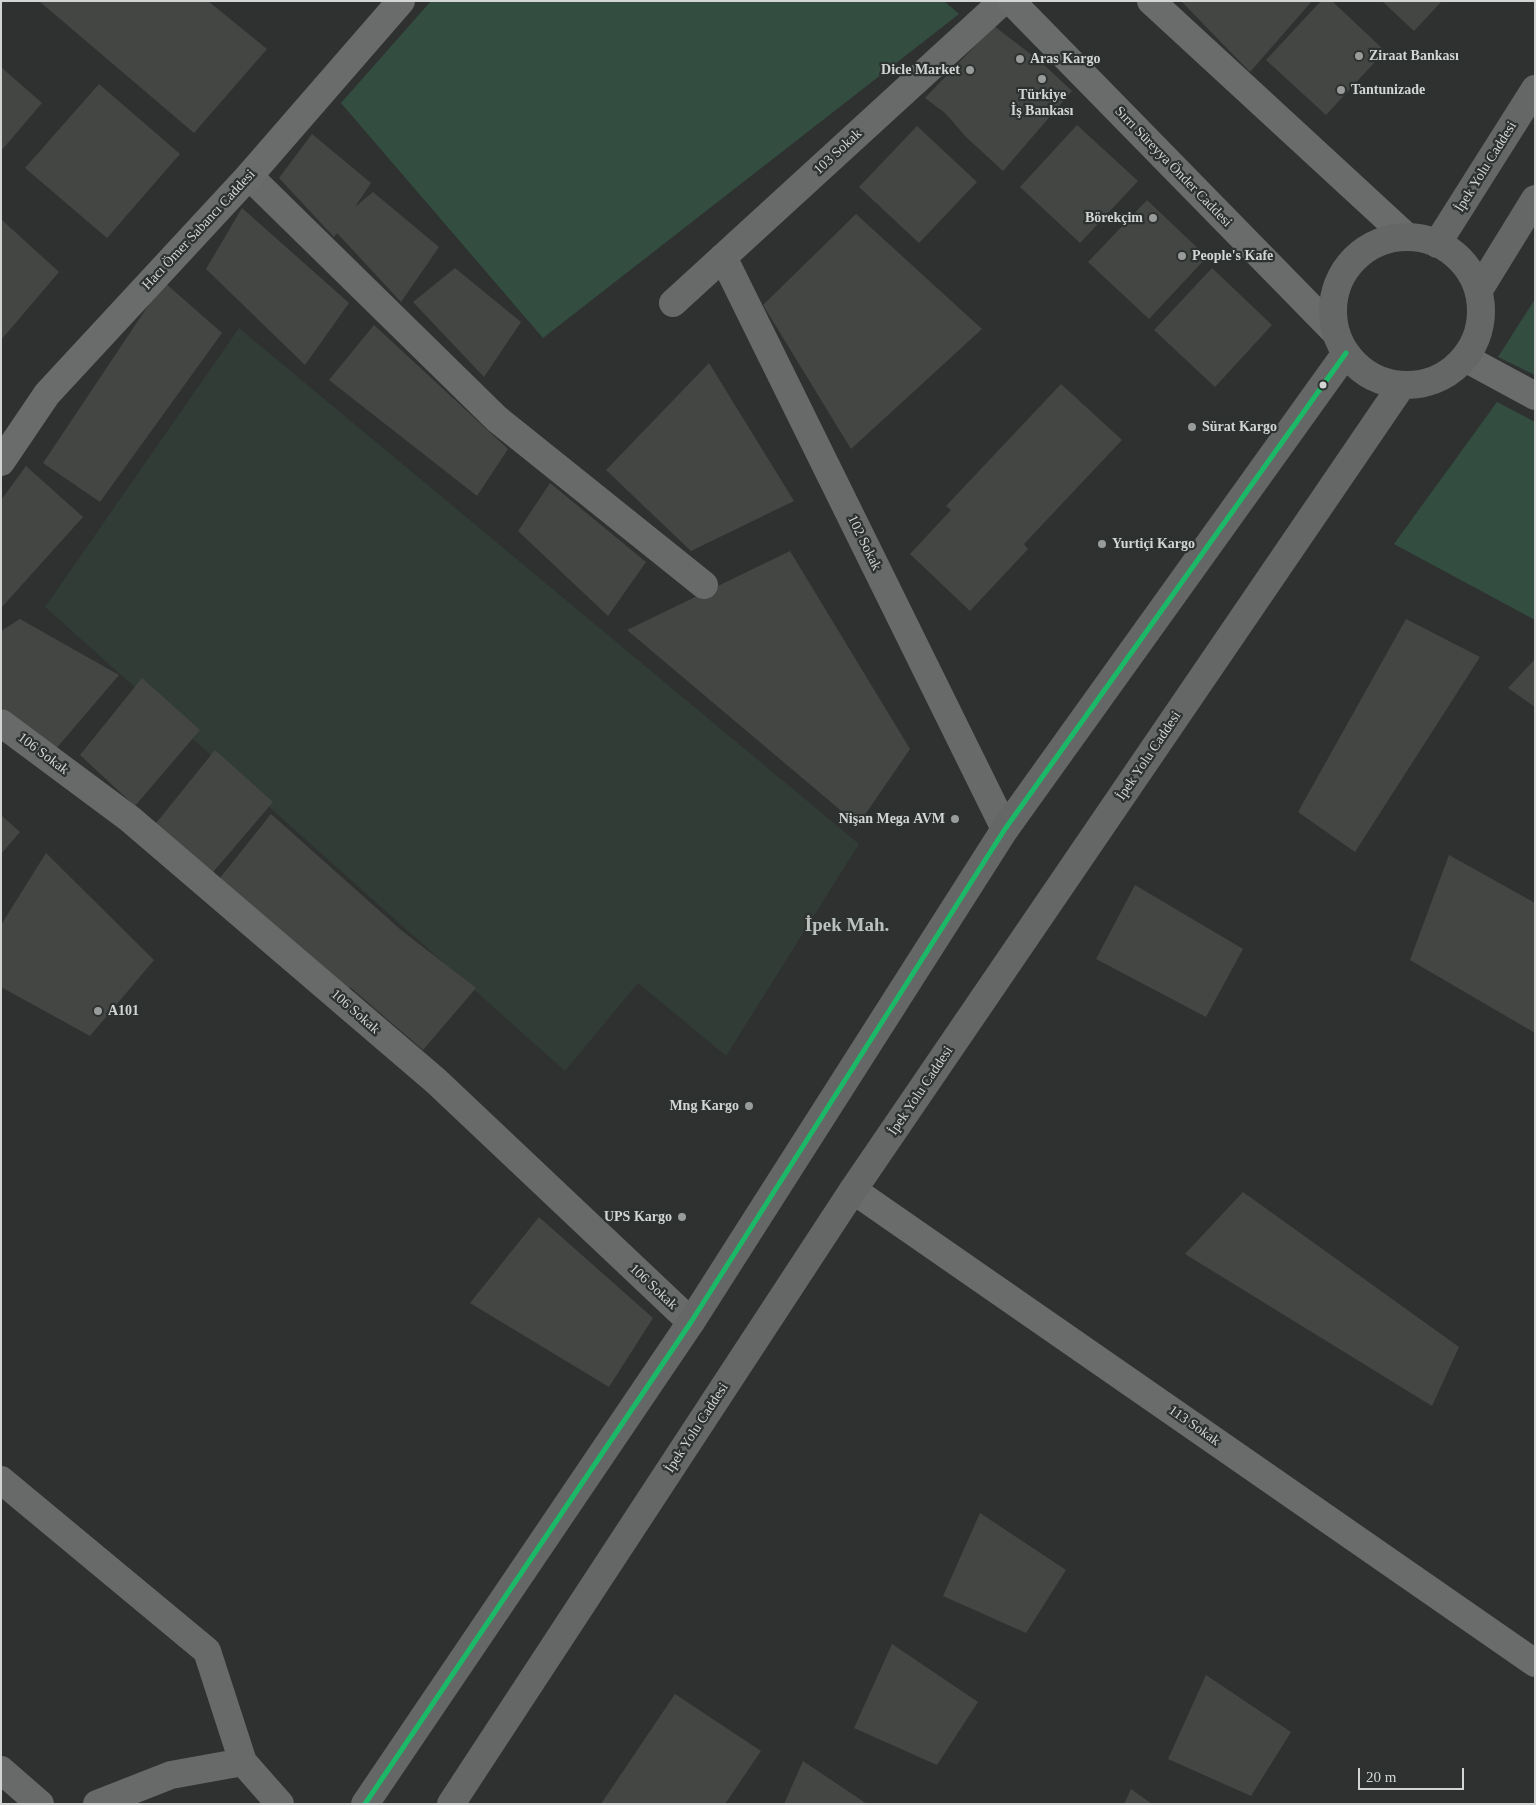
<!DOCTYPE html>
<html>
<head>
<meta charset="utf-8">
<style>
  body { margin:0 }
  #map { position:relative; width:1536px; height:1805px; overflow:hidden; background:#2e3130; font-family:"Times New Roman",serif }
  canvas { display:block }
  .frame { position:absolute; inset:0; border:2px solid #d2d5d3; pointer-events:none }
  .scale { position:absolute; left:1358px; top:1768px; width:106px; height:22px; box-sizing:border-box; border:2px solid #d2d5d3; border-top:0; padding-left:6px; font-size:15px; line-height:18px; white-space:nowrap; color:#d2d5d3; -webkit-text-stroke:4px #2d3230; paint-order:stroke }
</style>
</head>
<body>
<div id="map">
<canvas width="1536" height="1805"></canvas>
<div class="frame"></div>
<div class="scale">20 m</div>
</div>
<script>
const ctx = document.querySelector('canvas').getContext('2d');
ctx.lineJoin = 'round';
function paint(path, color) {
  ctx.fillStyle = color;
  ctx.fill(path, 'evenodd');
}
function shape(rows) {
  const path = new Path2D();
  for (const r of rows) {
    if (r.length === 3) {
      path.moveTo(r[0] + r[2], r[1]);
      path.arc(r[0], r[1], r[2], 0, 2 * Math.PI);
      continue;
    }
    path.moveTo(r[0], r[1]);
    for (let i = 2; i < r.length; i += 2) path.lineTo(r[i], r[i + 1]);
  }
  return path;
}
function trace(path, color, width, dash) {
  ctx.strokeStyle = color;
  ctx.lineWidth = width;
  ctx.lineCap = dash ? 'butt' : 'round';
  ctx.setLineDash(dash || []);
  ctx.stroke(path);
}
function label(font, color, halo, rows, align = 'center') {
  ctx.font = font + ' "Times New Roman",serif';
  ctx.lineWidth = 4.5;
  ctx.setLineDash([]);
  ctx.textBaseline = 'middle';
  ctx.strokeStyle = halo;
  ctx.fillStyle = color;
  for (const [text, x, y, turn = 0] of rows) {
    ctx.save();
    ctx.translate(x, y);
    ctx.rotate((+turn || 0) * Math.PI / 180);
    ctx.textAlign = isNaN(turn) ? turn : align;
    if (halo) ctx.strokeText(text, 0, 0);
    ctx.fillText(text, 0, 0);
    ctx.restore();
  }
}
paint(shape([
  [239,328,859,844,726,1056,638,983,565,1071,45,607]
]), '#313c37');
paint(shape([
  [431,1,944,1,959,14,543,338,341,103],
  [1535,299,1535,375,1498,357],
  [1497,402,1535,422,1535,620,1394,544]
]), '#334e41');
paint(shape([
  [39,1,208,1,267,49,194,133],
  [1181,1,1312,1,1250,72],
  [1321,1,1332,1,1385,51,1326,115,1266,60],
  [1382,1,1442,1,1414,31],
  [994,26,1041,62,1072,91,1003,171,966,137,945,113,925,98],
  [1,67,42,103,1,151],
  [99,84,180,154,107,238,25,168],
  [1077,125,1138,181,1080,243,1020,187],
  [917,126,977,182,919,243,859,187],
  [312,134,371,183,355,207,373,192,439,247,401,302,337,233,334,237,279,178],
  [1147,200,1207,257,1149,319,1088,262],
  [242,208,349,303,305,365,206,269],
  [856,214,982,329,851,449,763,305],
  [2,220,59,272,1,340,1,221],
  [455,268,521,322,484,377,413,302],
  [1212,268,1272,325,1215,387,1154,330],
  [164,282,222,333,100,502,43,463],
  [374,325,508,449,477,496,329,380],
  [709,363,794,501,691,551,606,470],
  [1061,384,1122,440,1024,544,1028,549,970,611,910,554,951,510,946,506],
  [26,466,83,517,1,608,1,500],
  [550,483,646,562,608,616,518,531],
  [790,551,910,749,858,825,627,630],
  [20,619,119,675,54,751,1,707,1,631],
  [1406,619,1480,657,1355,852,1298,812],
  [1535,659,1535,707,1508,688],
  [142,678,200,730,135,806,80,755],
  [215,750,273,802,208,878,153,827],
  [271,814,401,930,476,988,423,1050,350,987,343,994,216,883],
  [1,815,20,832,1,854],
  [46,853,154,960,90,1036,1,987,1,925],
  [1449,855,1535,903,1535,1033,1410,960],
  [1135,885,1243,949,1206,1017,1096,959],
  [1243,1192,1459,1347,1432,1406,1185,1254],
  [539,1217,653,1318,609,1387,470,1303],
  [980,1513,1066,1570,1026,1633,943,1596],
  [892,1644,978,1702,937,1765,854,1728],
  [1206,1675,1291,1732,1251,1796,1168,1759],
  [675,1694,761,1751,725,1804,601,1804],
  [803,1761,867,1804,784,1804],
  [1131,1789,1152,1804,1124,1804]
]), '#444644');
trace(shape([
  [249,176,497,419,704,585],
  [723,257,1005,829],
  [673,303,1003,1],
  [1,723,130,819,436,1081,691,1322],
  [1,1480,207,1651,243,1762],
  [1,1770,40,1804],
  [97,1804,171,1775,243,1762,280,1804]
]), '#686969', 28);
trace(shape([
  [1011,1,1336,333],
  [1151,1,1407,237],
  [1465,358,1535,396],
  [1,462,47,394,249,176,401,1],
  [853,1190,1535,1663]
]), '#6a6c6c', 28);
trace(shape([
  [1407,311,74],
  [1437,244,1535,89],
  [1479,290,1535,199],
  [365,1804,691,1322,1005,829,1346,353],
  [451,1804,853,1190,1402,385]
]), '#656766', 28);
trace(shape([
  [365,1804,691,1322,1005,829,1346,353]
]), '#1ab867', 5);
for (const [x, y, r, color] of [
  [1359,56,5,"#999c9a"],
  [1020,59,5,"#999c9a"],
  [970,70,5,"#999c9a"],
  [1042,79,5,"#999c9a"],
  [1341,90,5,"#999c9a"],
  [1153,218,5,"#999c9a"],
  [1182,256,5,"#999c9a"],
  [1323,385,4.5,"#d2d5d3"],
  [1192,427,5,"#999c9a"],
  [1102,544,5,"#999c9a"],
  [955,819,5,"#999c9a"],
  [98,1011,5,"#999c9a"],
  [749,1106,5,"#999c9a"],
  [682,1217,5,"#999c9a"]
]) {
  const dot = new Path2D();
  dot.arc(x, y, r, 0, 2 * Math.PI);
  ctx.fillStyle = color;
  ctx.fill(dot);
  trace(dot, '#2d3230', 2);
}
label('bold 14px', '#d2d5d3', '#2d3230', [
  ["Ziraat Bankası",1369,56],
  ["Aras Kargo",1030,59],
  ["Dicle Market",960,70,"right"],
  ["Tantunizade",1351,90],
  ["Türkiye",1042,95,"center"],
  ["İş Bankası",1042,111,"center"],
  ["Börekçim",1143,218,"right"],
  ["People's Kafe",1192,256],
  ["Sürat Kargo",1202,427],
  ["Yurtiçi Kargo",1112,544],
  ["Nişan Mega AVM",945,819,"right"],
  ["A101",108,1011],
  ["Mng Kargo",739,1106,"right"],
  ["UPS Kargo",672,1217,"right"]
], 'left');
label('14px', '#d2d5d3', '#2d3230', [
  ["103 Sokak",838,152,-43],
  ["Sırrı Süreyya Önder Caddesi",1173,167,46],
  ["İpek Yolu Caddesi",1486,167,-58],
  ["Hacı Ömer Sabancı Caddesi",199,230,-47],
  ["102 Sokak",864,543,64],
  ["106 Sokak",43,754,37],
  ["İpek Yolu Caddesi",1149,756,-56],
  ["106 Sokak",355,1012,41],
  ["İpek Yolu Caddesi",921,1091,-56],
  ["106 Sokak",653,1287,43],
  ["113 Sokak",1194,1426,35],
  ["İpek Yolu Caddesi",697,1428,-57]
]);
label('bold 19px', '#bbc1be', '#2d3230', [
  ["İpek Mah.",847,926]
]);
</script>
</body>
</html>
